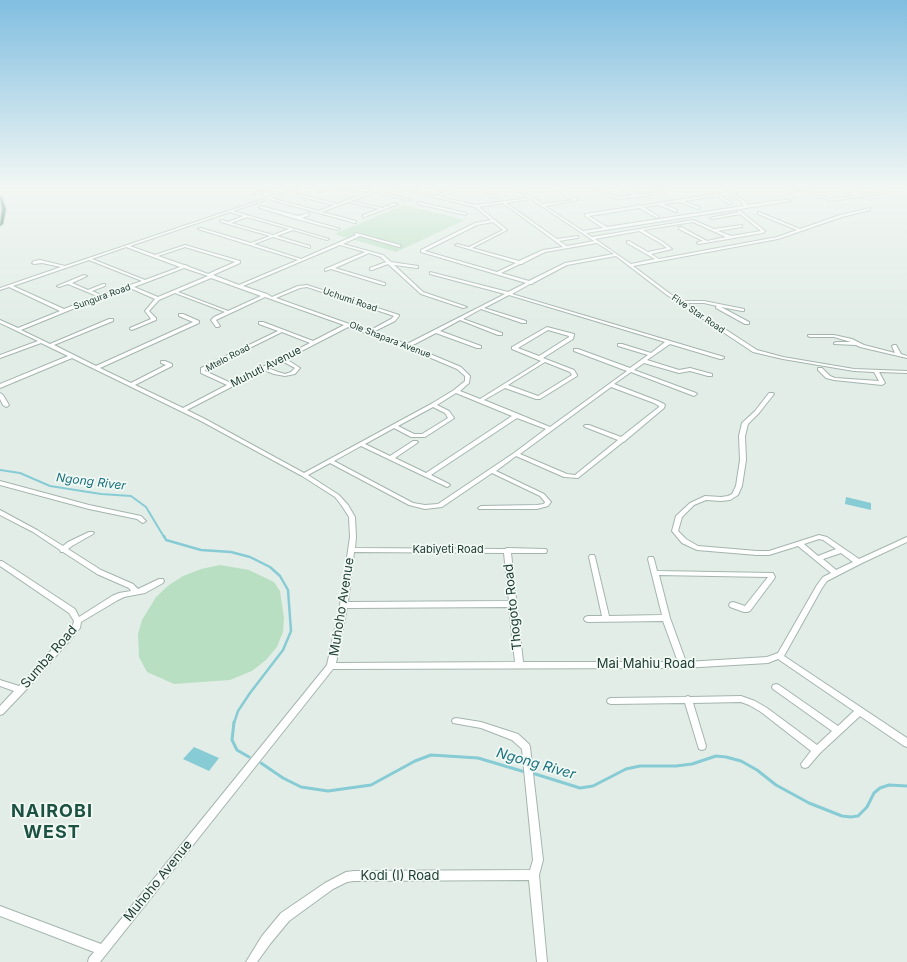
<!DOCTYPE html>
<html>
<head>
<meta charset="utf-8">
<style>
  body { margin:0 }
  canvas { display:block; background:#e2ede7 }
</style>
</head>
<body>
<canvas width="907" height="962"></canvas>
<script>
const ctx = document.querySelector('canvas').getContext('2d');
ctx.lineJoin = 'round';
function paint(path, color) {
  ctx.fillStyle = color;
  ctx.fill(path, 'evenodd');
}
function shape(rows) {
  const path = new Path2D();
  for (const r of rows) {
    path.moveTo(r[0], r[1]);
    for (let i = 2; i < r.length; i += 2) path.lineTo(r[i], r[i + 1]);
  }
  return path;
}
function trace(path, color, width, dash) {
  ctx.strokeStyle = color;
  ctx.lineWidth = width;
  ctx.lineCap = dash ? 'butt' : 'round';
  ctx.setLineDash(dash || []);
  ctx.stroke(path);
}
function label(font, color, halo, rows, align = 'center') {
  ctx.font = font + ' Inter,sans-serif';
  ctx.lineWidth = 3.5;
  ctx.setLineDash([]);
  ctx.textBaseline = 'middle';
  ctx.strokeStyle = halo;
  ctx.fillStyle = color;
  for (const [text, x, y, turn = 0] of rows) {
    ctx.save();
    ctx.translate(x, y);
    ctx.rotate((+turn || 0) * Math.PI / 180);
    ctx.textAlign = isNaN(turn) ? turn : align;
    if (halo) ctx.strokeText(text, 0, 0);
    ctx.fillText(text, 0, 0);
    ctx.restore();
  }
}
paint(shape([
  [404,205,465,220,396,252,334,234],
  [220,565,249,570,274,582,280,591,284,618,283,632,277,647,266,660,252,671,230,680,174,684,147,672,139,657,138,634,142,620,156,597,169,585,183,576,201,569]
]), '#b9dfc2');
paint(shape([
  [846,497,871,503,871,510,845,504],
  [194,747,219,758,209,771,183,759]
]), '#87ccd5');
trace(shape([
  [0,470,20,473,50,486,101,494,131,496,146,507,164,537]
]), '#87ccd5', 2);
trace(shape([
  [164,536,166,540,201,550,231,552,250,557,270,567,280,576,288,590,291,631,283,650,250,693,238,711,234,723]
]), '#87ccd5', 2.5);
trace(shape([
  [234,722,232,740,237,750,249,757],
  [261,763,283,778,301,787,328,791,371,785,415,761,431,755,478,758,525,772],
  [532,773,580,788,593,786,626,769,640,766,676,766,692,764,716,756,726,757,741,761,757,770,776,785,809,803,842,816,851,817,858,816,867,807,874,793,880,788,889,785,907,786]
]), '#87ccd5', 3);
const minor = shape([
  [270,188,274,188,255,195,252,194,270,188],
  [296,188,300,188,271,198,319,211,334,205,298,196,298,194,337,204,363,194,336,189,336,188,366,193,381,188,384,188,384,189,378,191,411,200,409,201,375,192,351,201,382,208,395,203,398,204,364,217,363,217,363,215,379,209,348,202,322,212,356,221,356,223,355,223,268,199,233,211,329,239,327,240,293,230,277,236,310,246,310,248,273,237,254,244,301,259,356,235,354,234,356,233,400,245,401,246,399,247,360,236,343,244,383,255,391,262,418,266,418,268,417,268,394,265,423,292,467,307,463,308,421,294,388,264,372,270,370,270,370,268,386,262,381,257,369,253,335,268,385,283,385,285,383,285,331,269,325,271,325,269,365,252,340,245,243,286,267,294,272,297,298,286,307,285,399,315,399,316,395,321,373,332,407,344,505,294,430,274,430,272,508,292,526,283,421,252,421,250,475,223,491,220,475,207,399,189,398,188,437,196,448,191,437,189,437,188,449,190,450,188,452,188,452,192,440,197,476,205,528,198,515,189,515,188,517,188,543,204,573,200,554,188,558,188,578,200,545,206,583,231,603,228,585,216,585,214,637,206,638,205,640,206,715,194,713,193,715,192,732,203,729,204,717,196,684,201,699,207,700,208,698,209,680,202,663,204,677,210,677,212,676,212,659,205,643,207,658,216,658,218,657,218,639,208,589,216,607,227,743,206,743,203,725,188,727,188,746,202,747,205,773,201,789,200,791,201,586,233,592,237,693,220,714,229,742,225,742,227,741,227,718,231,731,236,761,231,740,214,712,219,710,218,739,212,737,211,739,210,765,231,763,233,699,244,697,243,698,242,703,241,679,229,679,227,681,227,707,241,726,237,693,222,643,230,663,242,672,249,651,254,659,259,777,237,797,230,758,214,758,212,759,212,800,229,840,215,870,208,870,210,842,217,778,239,633,266,669,293,681,301,704,301,744,309,744,311,742,311,721,307,749,322,749,324,745,324,716,308,716,307,717,306,704,303,685,303,757,350,783,357,854,369,907,371,907,373,879,372,885,383,882,385,834,380,826,378,818,370,818,368,822,368,830,376,835,378,879,381,874,372,854,371,783,359,753,352,667,295,616,256,567,265,533,283,532,284,530,284,512,294,724,357,724,358,722,359,720,359,670,344,647,360,679,370,690,368,712,374,712,376,708,376,690,371,679,373,644,363,634,370,696,393,697,394,694,396,631,372,614,384,658,401,664,404,665,405,664,408,626,440,625,441,623,442,578,478,564,477,516,456,496,471,544,494,551,502,548,506,537,509,479,509,478,508,481,506,537,505,544,504,545,502,540,496,492,473,442,507,425,509,409,505,330,463,308,475,339,495,348,505,355,517,356,537,355,548,505,549,507,548,546,549,547,551,546,553,511,553,523,662,678,662,663,621,588,622,585,621,584,619,585,617,588,616,602,616,589,557,590,555,594,555,595,557,609,616,662,615,648,559,649,557,653,557,654,559,657,571,773,573,775,577,774,579,750,611,747,612,744,612,730,607,729,605,730,603,733,602,745,606,768,577,659,575,670,618,686,662,767,657,778,653,817,585,823,577,831,573,798,546,769,555,757,555,697,550,682,543,672,531,676,516,690,503,705,496,721,497,728,496,732,494,736,486,740,460,739,436,742,423,755,411,769,393,773,393,774,394,759,413,748,424,745,436,746,460,742,486,738,495,730,500,721,501,706,500,694,505,682,517,678,531,686,539,698,546,757,551,769,551,819,535,827,537,859,559,907,537,907,542,860,564,827,581,822,588,784,656,907,738,907,747,904,746,860,716,820,753,808,767,805,768,802,767,801,764,811,751,761,712,749,705,741,702,693,703,706,746,705,749,702,750,699,749,698,746,685,703,611,704,608,703,607,701,608,699,611,698,685,697,688,696,690,697,741,696,755,701,767,708,817,745,832,731,773,689,772,687,773,685,776,684,779,685,838,726,854,711,778,659,768,663,683,668,333,669,100,962,88,962,89,958,94,952,0,916,0,906,101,944,327,665,340,605,350,537,349,517,342,506,335,497,302,476,201,421,72,358,0,388,0,384,68,356,41,343,0,358,0,355,38,341,0,323,0,320,18,328,60,311,9,287,0,290,0,288,61,267,42,263,34,264,32,263,34,261,40,260,65,266,296,188],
  [531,199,594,241,567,246,559,241,577,238,578,238,578,236,557,239,506,203,531,199],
  [503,203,555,241,563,247,543,250,519,261,472,248,507,230,479,207,503,203],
  [230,212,243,216,228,222,222,220,220,221,221,222,270,236,251,243,201,228,198,229,298,260,239,285,213,275,240,263,240,261,185,245,155,255,130,246,230,212],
  [247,217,289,229,273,235,231,223,247,217],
  [493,222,503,230,469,247,457,244,455,245,516,263,497,272,425,251,477,225,493,222],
  [639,231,660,243,667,248,648,252,629,241,627,241,627,243,655,259,631,264,595,239,639,231],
  [597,243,614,254,565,263,529,281,501,273,520,264,522,264,523,263,545,252,597,243],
  [126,247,180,267,145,280,92,259,126,247],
  [185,247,235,262,208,274,187,266,186,265,184,265,158,256,185,247],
  [89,260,142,281,101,295,92,291,105,286,105,284,103,284,88,290,72,283,87,276,84,275,57,286,59,287,68,284,97,296,64,309,13,286,89,260],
  [184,268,208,276,158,297,134,287,184,268],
  [211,278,261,296,228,311,178,292,211,278],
  [307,287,394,316,391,319,369,331,276,298,300,288,307,287],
  [130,288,155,299,145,311,151,319,130,328,130,329,132,330,156,320,156,318,149,311,159,300,175,293,225,312,214,317,211,320,216,327,218,327,220,326,216,320,218,319,265,297,344,325,313,341,263,322,259,322,259,324,278,331,201,368,201,373,227,385,183,408,135,385,172,366,172,364,165,361,161,361,161,363,166,365,131,383,100,368,199,323,199,321,183,314,179,314,179,316,193,322,96,366,54,345,113,321,113,319,109,319,50,344,21,330,102,297,130,288],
  [509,295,665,342,651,353,622,344,618,344,618,346,648,355,630,368,578,349,574,349,574,351,627,371,550,427,484,400,505,388,536,399,540,399,577,376,577,375,574,370,543,358,573,339,574,335,574,334,547,327,512,347,512,349,541,361,480,399,460,391,469,383,470,376,461,367,411,346,436,333,477,348,481,348,481,346,440,331,460,320,498,335,502,335,502,333,463,319,481,309,522,323,526,323,526,321,484,308,509,295],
  [348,327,405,347,457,369,465,376,465,381,454,390,431,404,304,473,205,419,187,410,264,370,274,374,285,376,295,374,300,368,286,359,348,327],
  [548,330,569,336,569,337,539,356,518,348,548,330],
  [282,332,310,343,231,383,205,371,205,370,282,332],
  [282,361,295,368,291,372,285,374,278,372,268,368,282,361],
  [545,362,570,372,572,375,538,396,508,385,545,362],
  [611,387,654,403,659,406,659,407,621,437,589,425,585,425,584,426,585,427,618,440,575,475,567,474,520,454,611,387],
  [456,393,512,416,426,473,395,458,417,443,418,442,417,441,413,441,390,456,365,444,394,428,411,437,425,437,453,419,454,418,449,411,437,405,456,393],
  [433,407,445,413,448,418,422,434,414,434,398,426,433,407],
  [517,418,546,429,514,453,438,504,425,505,413,503,334,461,361,446,447,487,449,486,450,485,449,484,431,475,517,418],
  [819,539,823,540,836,549,818,556,804,544,819,539],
  [354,552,504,553,509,601,348,602,354,552],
  [841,553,853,562,836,570,823,559,841,553],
  [509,607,515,662,336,663,347,608,509,607],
  [328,188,332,188,319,192,317,191,328,188],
  [481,188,484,188,496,196,493,197,481,188],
  [592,188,596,188,617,197,633,195,622,189,622,188,625,188,637,195,665,191,667,192,637,197,617,199,592,188],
  [805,188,810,188,789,193,787,192,805,188],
  [844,188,861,195,880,192,873,189,873,188,876,188,885,193,831,201,816,196,818,195,831,199,857,196,843,190,842,189,844,188],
  [419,202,466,213,467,214,465,215,418,204,418,202,419,202],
  [261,206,298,216,309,213,309,215,302,218,340,229,338,230,296,219,260,208,259,207,261,206],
  [808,335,834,335,852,339,864,345,895,353,892,346,894,345,896,345,901,354,907,356,907,358,860,347,856,345,834,344,834,343,836,342,851,342,834,337,810,337,808,336,808,335],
  [0,393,3,395,9,405,8,406,6,407,3,405,0,399,0,393],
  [0,481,89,505,141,516,146,521,143,523,141,522,137,519,89,509,0,485,0,481],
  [0,510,37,530,63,546,68,542,89,532,93,532,94,533,93,534,72,546,68,549,101,570,133,584,138,589,159,579,163,579,164,581,163,583,145,593,124,597,118,600,81,622,80,628,72,638,24,692,3,714,0,715,0,706,14,691,0,686,0,680,19,686,66,634,73,625,74,621,69,613,0,566,0,561,2,561,75,609,79,617,112,596,119,593,131,591,129,588,97,574,63,552,61,552,60,550,33,532,0,515,0,510],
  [456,718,481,722,518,734,529,744,530,747,543,860,539,875,547,962,537,962,529,880,354,881,347,882,333,889,289,921,270,944,257,962,246,962,262,936,281,913,325,883,346,872,354,871,530,870,533,860,522,749,512,740,481,728,453,723,452,721,453,719,456,718]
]);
const highway = shape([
  [0,196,2,197,6,209,3,224,0,226,2,209,0,196]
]);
trace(minor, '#a4b5ae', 2);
trace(highway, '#c1c9c6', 2);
paint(minor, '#fff');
paint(highway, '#2b6c5c');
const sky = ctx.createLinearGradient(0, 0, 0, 322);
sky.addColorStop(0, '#81bee0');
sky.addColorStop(0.58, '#f2f7f4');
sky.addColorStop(1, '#f2f7f400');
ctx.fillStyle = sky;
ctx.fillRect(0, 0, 907, 322);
label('9px', '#213f35', '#f2f9f5', [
  ["Sungura Road",102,297,-20],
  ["Uchumi Road",350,300,19],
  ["Five Star Road",698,314,34],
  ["Ole Shapara Avenue",390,340,21],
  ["Mtelo Road",228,358,-28]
]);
label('11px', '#213f35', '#f2f9f5', [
  ["Muhuti Avenue",266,367,-27],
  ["Kabiyeti Road",448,550]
]);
label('italic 12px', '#18717e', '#f2f9f5', [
  ["Ngong River",91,482,7]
]);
label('13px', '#213f35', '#f2f9f5', [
  ["Muhoho Avenue",342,607,-81],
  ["Thogoto Road",513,607,-96],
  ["Sumba Road",49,657,-49],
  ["Mai Mahiu Road",646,664],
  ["Kodi (I) Road",400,876],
  ["Muhoho Avenue",158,881,-51]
]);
label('italic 14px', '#18717e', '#f2f9f5', [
  ["Ngong River",536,764,16]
]);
ctx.letterSpacing = '1px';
label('bold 18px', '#1c5242', '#f2f9f5', [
  ["NAIROBI",52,812],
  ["WEST",52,833]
]);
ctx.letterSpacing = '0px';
</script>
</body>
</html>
